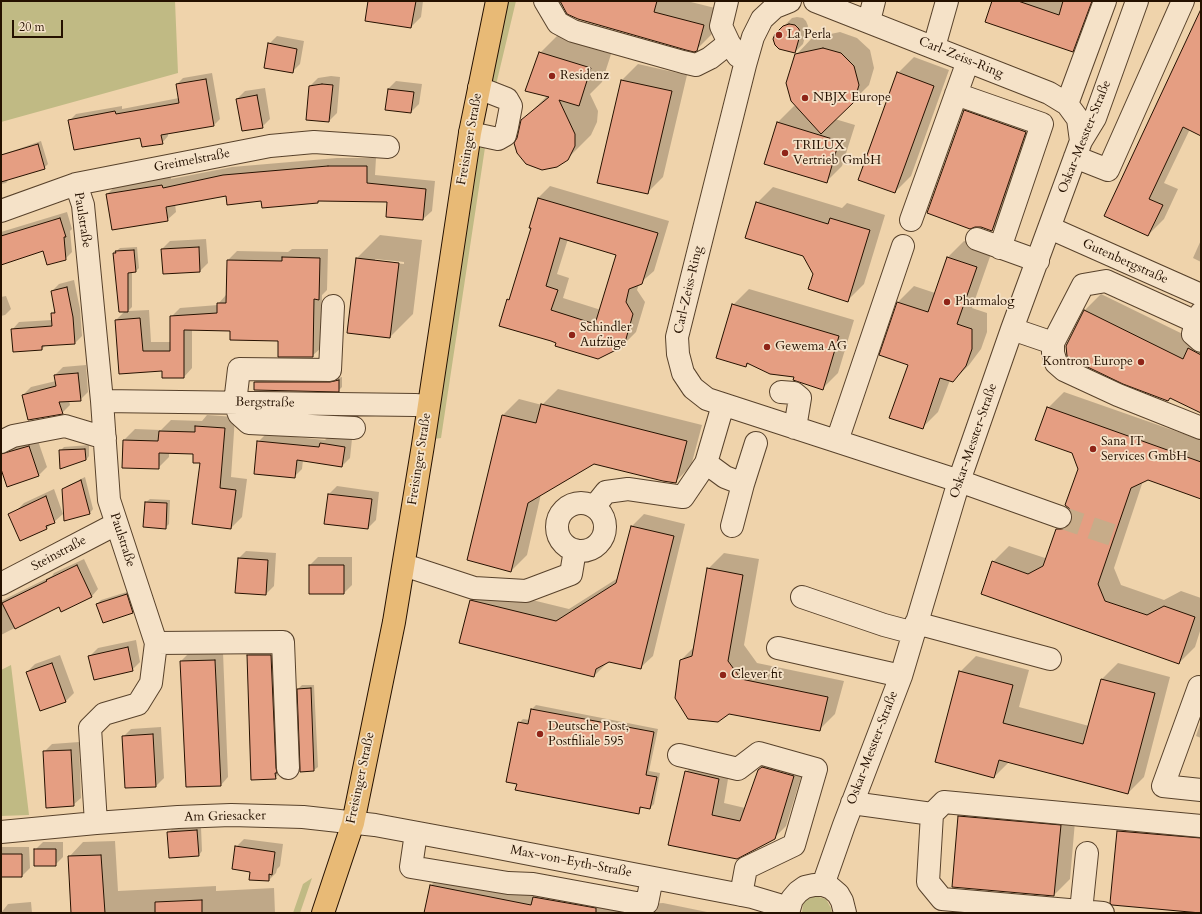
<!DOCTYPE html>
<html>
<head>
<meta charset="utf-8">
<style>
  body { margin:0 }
  #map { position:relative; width:1202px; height:914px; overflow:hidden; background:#efd3ab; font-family:Cardo,serif }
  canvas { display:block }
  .frame { position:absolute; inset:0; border:2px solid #251100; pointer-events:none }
  .scale { position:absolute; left:12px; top:20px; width:51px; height:18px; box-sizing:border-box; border:2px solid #251100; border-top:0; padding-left:5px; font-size:12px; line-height:14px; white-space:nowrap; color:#251100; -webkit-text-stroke:3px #f5e2c8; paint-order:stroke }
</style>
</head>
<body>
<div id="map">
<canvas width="1202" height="914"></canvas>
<div class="frame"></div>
<div class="scale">20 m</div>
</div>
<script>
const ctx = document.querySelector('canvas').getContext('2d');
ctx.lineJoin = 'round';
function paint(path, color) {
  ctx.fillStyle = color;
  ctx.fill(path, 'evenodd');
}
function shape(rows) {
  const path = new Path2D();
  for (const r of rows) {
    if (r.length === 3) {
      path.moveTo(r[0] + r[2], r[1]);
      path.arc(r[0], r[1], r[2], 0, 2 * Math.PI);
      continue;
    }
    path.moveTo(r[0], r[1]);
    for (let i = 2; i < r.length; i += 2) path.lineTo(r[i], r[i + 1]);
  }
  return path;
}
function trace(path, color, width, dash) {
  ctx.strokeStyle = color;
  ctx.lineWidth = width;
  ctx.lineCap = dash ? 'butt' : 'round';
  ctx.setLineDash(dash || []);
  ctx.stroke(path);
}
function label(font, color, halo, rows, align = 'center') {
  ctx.font = font + ' Cardo,serif';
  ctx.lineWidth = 3.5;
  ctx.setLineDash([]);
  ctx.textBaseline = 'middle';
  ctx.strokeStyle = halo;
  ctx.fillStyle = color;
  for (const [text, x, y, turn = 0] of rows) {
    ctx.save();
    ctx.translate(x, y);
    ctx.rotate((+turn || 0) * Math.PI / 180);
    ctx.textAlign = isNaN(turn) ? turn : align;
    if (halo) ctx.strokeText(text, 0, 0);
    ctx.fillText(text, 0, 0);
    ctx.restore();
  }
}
paint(shape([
  [1,1,175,1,178,73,1,122],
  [508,1,516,1,495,89,489,83],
  [486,141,441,438,434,439,478,143],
  [11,665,29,815,1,816,1,670],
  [312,878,300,913,293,913,303,884],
  [815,896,826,899,831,908,832,913,802,913,803,904,806,900]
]), '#c0ba84');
paint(shape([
  [369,1,423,1,421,17,411,27],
  [562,1,687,1,719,9,713,33,696,50],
  [993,1,1101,1,1089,35,1072,51],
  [1201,11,1201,134,1190,129,1164,183,1178,189,1164,219,1148,235,1105,215],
  [797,17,803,18,806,21,808,26,803,44,795,52,776,34,792,18],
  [563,30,614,45,602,82,590,94,598,111,597,122,591,135,567,159,522,121,547,96,540,53],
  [840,32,857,38,870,50,874,68,869,85,835,119,855,125,842,166,826,182,765,163,778,122,794,106,798,107,796,55,812,38],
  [277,36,304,41,300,64,292,72,269,44],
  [914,57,949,70,911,176,895,192,898,73],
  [638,64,687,75,663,177,647,193,598,182,622,80],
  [212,73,220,119,214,125,168,133,168,136,162,143,69,121,76,114,122,106,122,109,179,98,177,84,183,78],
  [331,76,340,77,337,113,329,121,310,86,318,78],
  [396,81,422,84,419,104,411,112,386,109,388,89],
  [265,88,270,119,262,127,237,99,245,91],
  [981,94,1042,116,1008,214,992,230,981,226,975,226,965,110],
  [41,141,48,164,44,168,9,179,6,183,1,184,1,155],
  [337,158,376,158,375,175,435,181,432,211,423,219,388,201,320,200,318,202,262,200,227,195,175,204,176,212,167,220,107,194,116,186,171,177,171,179,232,167],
  [550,186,669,221,654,271,639,284,637,290,645,302,636,332,623,345,557,342,508,300,511,297,532,228,538,198],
  [568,239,617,254,601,310,563,298,569,278,557,274],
  [773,187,842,208,847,203,885,215,864,284,848,300,814,274,804,255,757,203],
  [67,212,72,229,70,231,72,252,65,259,44,250,1,264,1,232],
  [380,235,422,240,413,314,390,337,357,258],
  [375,259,404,262,404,264,375,261],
  [206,239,208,263,200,271,164,273,162,249,170,241],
  [1201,240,1201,262,1193,258],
  [964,241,992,251,972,308,987,313,987,332,981,349,969,365,953,381,950,380,938,412,922,428,909,364,880,355,898,302,914,286,935,293,948,257],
  [137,247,139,268,135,272,132,272,132,307,128,311,149,310,151,342,171,342,171,317,180,308,218,305,218,304,226,295,228,260,237,251,288,252,292,249,328,249,327,290,322,295,321,348,312,356,279,340,231,330,192,329,192,368,184,377,163,370,120,373,116,320,125,311,114,253,120,248],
  [74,280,80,309,82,336,75,343,46,345,42,349,12,330,19,322,52,320,52,313,56,310,52,291,59,284],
  [749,289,854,320,838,373,822,389,795,376,749,363,746,366,733,305],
  [1101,294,1197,341,1201,337,1201,412,1067,346,1085,310],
  [6,296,11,309,5,315,1,316,1,297],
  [86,365,88,392,80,400,69,400,70,405,62,413,23,395,31,387,56,381,55,375,63,367],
  [342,377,342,387,338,391,255,382,259,378,334,379],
  [558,389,702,425,691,466,675,482,594,463,541,494,527,555,511,571,503,415,519,399,542,405],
  [1064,392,1201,440,1201,498,1148,479,1143,481,1114,568,1121,585,1164,600,1181,591,1201,598,1201,628,1195,647,1179,663,993,562,1009,546,1045,558,1047,557,1057,529,1073,514,1079,469,1073,452,1048,408],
  [207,415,235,417,231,477,247,479,242,517,231,528,201,462,194,453,169,453,169,457,158,468,124,440,135,429,161,430,171,420,202,421],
  [266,434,325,440,329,436,352,439,350,458,342,466,303,460,302,469,294,477,258,442],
  [37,438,47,467,39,475,8,486,1,466,1,452],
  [89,445,89,456,86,460,60,451,64,447],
  [85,477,93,509,90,513,63,490,67,486],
  [337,486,379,492,376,520,368,528,329,494],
  [54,489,63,514,47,528,16,511,24,503],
  [150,499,170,500,169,524,165,528,146,502],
  [644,514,685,524,653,656,640,668,609,661,594,676,471,600,483,588,569,609,618,578,632,526],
  [246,551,276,553,274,586,266,594,238,559],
  [724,553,759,559,744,645,757,663,844,681,835,714,819,730,681,660,695,646,708,569],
  [318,557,352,557,352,585,344,593,310,565],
  [84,559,98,589,92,596,62,610,59,605,1,635,1,601,52,576,54,573],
  [130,591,136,609,133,613,97,604,101,600],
  [136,640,140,662,132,670,90,656,98,648],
  [256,647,279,647,283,770,275,778,248,655],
  [223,652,228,777,221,785,181,661,189,653],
  [60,655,74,693,66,701,40,710,27,672,35,664],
  [976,656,1029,670,1019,707,1089,726,1102,679,1118,663,1170,677,1144,777,1128,793,1009,762,994,777,960,672],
  [302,685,314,685,318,767,314,770,298,689],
  [536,705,658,729,649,771,660,773,654,804,650,808,642,807,638,812,519,723,523,719,530,720,532,709],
  [1201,721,1201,738,1196,736],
  [161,727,164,778,156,786,123,737,131,729],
  [79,742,81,798,73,805,44,752,52,744],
  [771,758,805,764,786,826,774,838,737,858,686,772,698,760,730,767,724,803,745,808,759,770],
  [975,800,1076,810,1070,879,1054,895,959,816],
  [1134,815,1201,821,1201,912,1118,831],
  [201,827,202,851,199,855,168,833,172,829],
  [244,839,283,844,280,866,277,869,276,873,268,881,250,879,251,871,236,847],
  [115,841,118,891,216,886,216,891,274,888,275,913,72,913,69,857,83,842],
  [43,842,63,842,63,857,55,865,35,850],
  [1,847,29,847,30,868,22,876,1,876],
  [443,873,646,904,663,903,712,913,425,913,431,885],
  [31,902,32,913,1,913,8,904]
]), '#0003');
const building = shape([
  [368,1,416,1,411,28,365,21,368,1],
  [560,1,657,1,654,12,704,25,697,51,694,52,686,50,578,19,567,14,560,1],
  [992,1,1018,1,1059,15,1063,1,1092,1,1073,52,985,22,992,1],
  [1201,9,1201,136,1183,127,1149,199,1163,205,1148,236,1104,216,1201,9],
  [789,24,795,25,799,29,800,35,795,53,779,49,775,45,773,39,775,34,783,26,789,24],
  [268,43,297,49,293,73,264,68,268,43],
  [823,48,841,53,854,66,859,85,854,102,821,134,791,101,786,83,795,54,823,48],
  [539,52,591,68,579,106,559,100,575,134,575,146,568,160,557,167,542,170,526,164,517,153,514,143,517,138,521,120,549,97,525,91,539,52],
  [897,72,934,86,895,193,858,180,897,72],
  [206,79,214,126,161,135,163,144,142,147,140,138,74,150,68,120,115,111,116,114,179,103,176,84,206,79],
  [621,80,672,91,648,194,597,183,621,80],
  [322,84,333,85,329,122,306,120,309,86,322,84],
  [388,89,414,92,411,113,385,110,388,89],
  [257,95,263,128,242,131,236,99,257,95],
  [964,110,1026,132,992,231,981,227,975,227,970,229,927,213,964,110],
  [777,122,839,141,827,183,764,164,777,122],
  [38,144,45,169,1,182,1,155,38,144],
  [328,166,367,166,367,183,426,189,423,220,386,217,387,202,318,201,318,203,262,208,261,201,227,205,226,196,166,207,168,221,112,230,106,194,162,185,163,188,223,175,328,166],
  [538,198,658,233,642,284,629,289,626,302,633,314,624,346,598,359,555,346,556,343,551,341,499,326,507,299,509,300,531,228,529,228,538,198],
  [560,238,616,255,595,324,551,310,558,290,546,286,560,238],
  [756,202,828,224,830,218,870,230,848,302,808,289,813,274,803,256,745,238,756,202],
  [60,218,66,237,64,237,66,260,47,265,43,251,1,265,1,236,60,218],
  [199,247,200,272,163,274,161,249,199,247],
  [134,250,136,272,128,273,128,312,119,312,113,253,116,253,115,251,134,250],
  [282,257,320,258,319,300,314,299,313,357,278,357,278,341,230,340,230,331,184,330,184,378,162,378,162,371,119,374,115,320,140,318,143,351,170,351,170,316,217,313,217,303,226,303,227,260,282,261,282,257],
  [947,257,977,267,957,324,972,329,972,349,966,366,953,382,940,378,923,429,889,418,908,365,879,355,897,302,928,312,947,257],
  [356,258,399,263,390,338,347,333,356,258],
  [67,287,73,317,75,344,42,346,42,350,13,352,11,329,52,326,51,313,55,313,51,291,67,287],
  [732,304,839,336,823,390,793,380,794,377,770,374,747,363,746,367,716,358,732,304],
  [1084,310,1183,359,1188,348,1201,355,1201,413,1170,398,1168,401,1123,384,1071,359,1067,356,1066,346,1084,310],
  [78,373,81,401,59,402,63,414,28,420,22,395,56,386,54,375,78,373],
  [339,380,339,392,254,390,254,382,330,382,339,380],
  [541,404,687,441,676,483,663,481,594,464,528,503,511,572,467,560,502,415,536,423,541,404],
  [1047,407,1201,462,1201,499,1148,480,1131,488,1098,584,1105,601,1147,615,1164,606,1195,617,1179,664,981,594,992,561,1028,574,1043,566,1056,529,1063,529,1068,527,1072,522,1072,514,1070,509,1065,505,1078,469,1072,453,1035,440,1047,407],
  [195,426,225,428,220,488,236,490,231,529,192,524,200,463,193,463,193,454,159,453,159,469,122,468,123,440,158,441,159,431,195,432,195,426],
  [257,441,319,447,320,443,345,447,342,467,297,460,295,478,254,474,257,441],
  [29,446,39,476,7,487,1,469,1,454,29,446],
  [85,449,86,460,60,469,59,450,85,449],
  [81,480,90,514,64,521,62,489,81,480],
  [328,494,372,499,368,529,324,524,328,494],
  [46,496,55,523,46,526,47,529,20,541,8,514,46,496],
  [145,502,167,503,166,529,143,527,145,502],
  [631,526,674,536,641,669,609,662,596,669,594,677,459,643,470,600,556,621,616,583,631,526],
  [238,558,268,560,266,595,235,593,238,558],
  [77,565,92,597,61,612,59,607,15,629,2,603,47,581,46,580,77,565],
  [309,565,344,565,344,594,309,594,309,565],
  [707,568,743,575,728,661,741,679,828,697,820,731,729,714,718,722,688,719,675,698,680,660,692,656,707,568],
  [127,594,133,613,103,623,96,604,127,594],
  [128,647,133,671,94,680,88,656,128,647],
  [247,655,271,655,276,768,277,773,275,773,276,779,251,780,247,655],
  [215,660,221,786,186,787,180,661,215,660],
  [52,663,66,702,40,711,26,672,52,663],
  [959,671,1013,685,1003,723,1083,744,1101,679,1155,693,1128,794,999,760,994,778,935,762,959,671],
  [311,688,314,771,300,772,300,768,297,689,311,688],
  [531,709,654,732,646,775,657,777,650,809,640,807,639,814,515,790,517,784,506,782,518,722,528,724,531,709],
  [153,734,156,787,125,788,122,736,153,734],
  [71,750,74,806,46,808,43,751,71,750],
  [762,767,794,776,775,839,737,859,668,845,685,771,719,779,712,815,740,821,758,770,762,767],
  [958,816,1061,825,1054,896,952,887,958,816],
  [197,830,199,856,169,858,167,832,197,830],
  [1117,831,1201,838,1201,913,1112,905,1110,903,1117,831],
  [235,846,275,852,272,875,269,874,269,881,249,880,250,872,232,869,235,846],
  [34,849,56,849,56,866,34,866,34,849],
  [1,854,22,854,22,877,1,877,1,854],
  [101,855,105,913,71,913,68,856,101,855],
  [430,885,531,905,533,897,596,908,596,913,424,913,430,885],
  [202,900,202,913,155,913,155,902,202,900]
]);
paint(building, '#e59e82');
trace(building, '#251100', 1);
trace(shape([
  [1060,517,1115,536]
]), '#c7ac89', 22, [22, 11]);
const minor = shape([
  [545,1,558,23,573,31,683,62,696,65,710,58,729,43],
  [727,1,721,26,729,43,738,56],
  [790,1,775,7,762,19,753,37,745,65,677,337,678,354,683,373,693,388,707,399,959,481,1060,517],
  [815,1,1049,93,1067,104,1078,119,1081,141],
  [869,21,874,1],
  [934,47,947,1],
  [956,94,1042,124,1000,248],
  [1067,104,1105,1],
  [470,133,498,139,505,135,507,127,511,106,507,99,479,88],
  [1075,157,1108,170,1183,1],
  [76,184,83,205,102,401,109,500,156,643,283,642,288,768],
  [1,211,76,184,270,146,314,142,388,147],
  [911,220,968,61],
  [1050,228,1201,295],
  [977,239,1038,261],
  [333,306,330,370,239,369,235,403,239,414,249,423,354,428],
  [1196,322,1193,334,1201,341],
  [1012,329,1053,343,1083,285,1106,281,1196,322,1201,313],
  [1053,343,1053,353,1056,363,1064,370,1118,395,1201,428],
  [781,392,794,393,800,398,795,428],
  [102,401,415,405,428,406],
  [837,441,903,246],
  [1,442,13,436,65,426,105,438],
  [706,463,725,477,743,484,756,443],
  [581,527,24],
  [594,507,606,492,628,489,683,497,706,463,723,405],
  [732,526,743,484],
  [404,565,474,588,526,591,571,574,575,550],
  [1,584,116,524],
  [802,597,884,625,914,633],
  [916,623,1050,659],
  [778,648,901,676],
  [1199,687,1163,786,1201,790],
  [679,755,738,769,759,753,816,769,794,845,746,868,741,895],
  [852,803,932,814],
  [96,823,90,728,104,714,138,704,151,683,156,643],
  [1,832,96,823,178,817,231,815,303,817,375,825,483,845,752,897,789,908],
  [416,833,411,867,429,870,508,883,533,884,636,903,647,903,652,878],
  [823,885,844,825,901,676,959,481,1012,329,1081,141,1095,118,1137,1],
  [1081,911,1087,853],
  [788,913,792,899,798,892,805,887,814,885,823,885,831,888,838,894,842,901,845,913],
  [1103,913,942,899,928,882,932,814,944,802,1201,826]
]);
const major = shape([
  [323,913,353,823,394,622,423,445,470,133,497,1]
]);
trace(minor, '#58422b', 24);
trace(major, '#251100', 24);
trace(minor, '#f5e2c8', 22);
trace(major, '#e8ba76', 22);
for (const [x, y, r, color] of [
  [779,35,4,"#8f2418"],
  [552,76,4,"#8f2418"],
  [805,98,4,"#8f2418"],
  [785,153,4,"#8f2418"],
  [947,302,4,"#8f2418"],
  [572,335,4,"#8f2418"],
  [767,347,4,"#8f2418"],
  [1141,362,4,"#8f2418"],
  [1093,449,4,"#8f2418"],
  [723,675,4,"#8f2418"],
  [540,734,4,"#8f2418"]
]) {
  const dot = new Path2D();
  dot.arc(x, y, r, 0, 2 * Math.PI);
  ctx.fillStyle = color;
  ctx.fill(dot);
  trace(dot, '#f5e2c8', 1.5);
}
label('13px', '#251100', '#f5e2c8', [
  ["La Perla",787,35],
  ["Residenz",560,76],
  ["NBJX Europe",813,98],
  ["TRILUX",793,146],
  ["Vertrieb GmbH",793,161],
  ["Pharmalog",955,302],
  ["Schindler",580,328],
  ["Aufzüge",580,343],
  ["Gewema AG",775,347],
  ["Kontron Europe",1133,362,"right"],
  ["Sana IT",1101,442],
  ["Services GmbH",1101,457],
  ["Clever fit",731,675],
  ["Deutsche Post,",548,727],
  ["Postfiliale 595",548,742]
], 'left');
label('13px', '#251100', '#f5e2c8', [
  ["Carl-Zeiss-Ring",961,58,22],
  ["Oskar-Messter-Straße",1085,137,-68],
  ["Freisinger Straße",470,139,-80],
  ["Greimelstraße",192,161,-11],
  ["Paulstraße",82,220,81],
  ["Gutenbergstraße",1125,262,24],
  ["Carl-Zeiss-Ring",689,290,-77],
  ["Bergstraße",265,403,1],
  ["Oskar-Messter-Straße",974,441,-71],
  ["Freisinger Straße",420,459,-81],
  ["Paulstraße",122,540,72],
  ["Steinstraße",59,554,-28],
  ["Oskar-Messter-Straße",873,748,-69],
  ["Freisinger Straße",361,778,-78],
  ["Am Griesacker",225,817,-1],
  ["Max-von-Eyth-Straße",571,862,11]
]);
</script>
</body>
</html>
